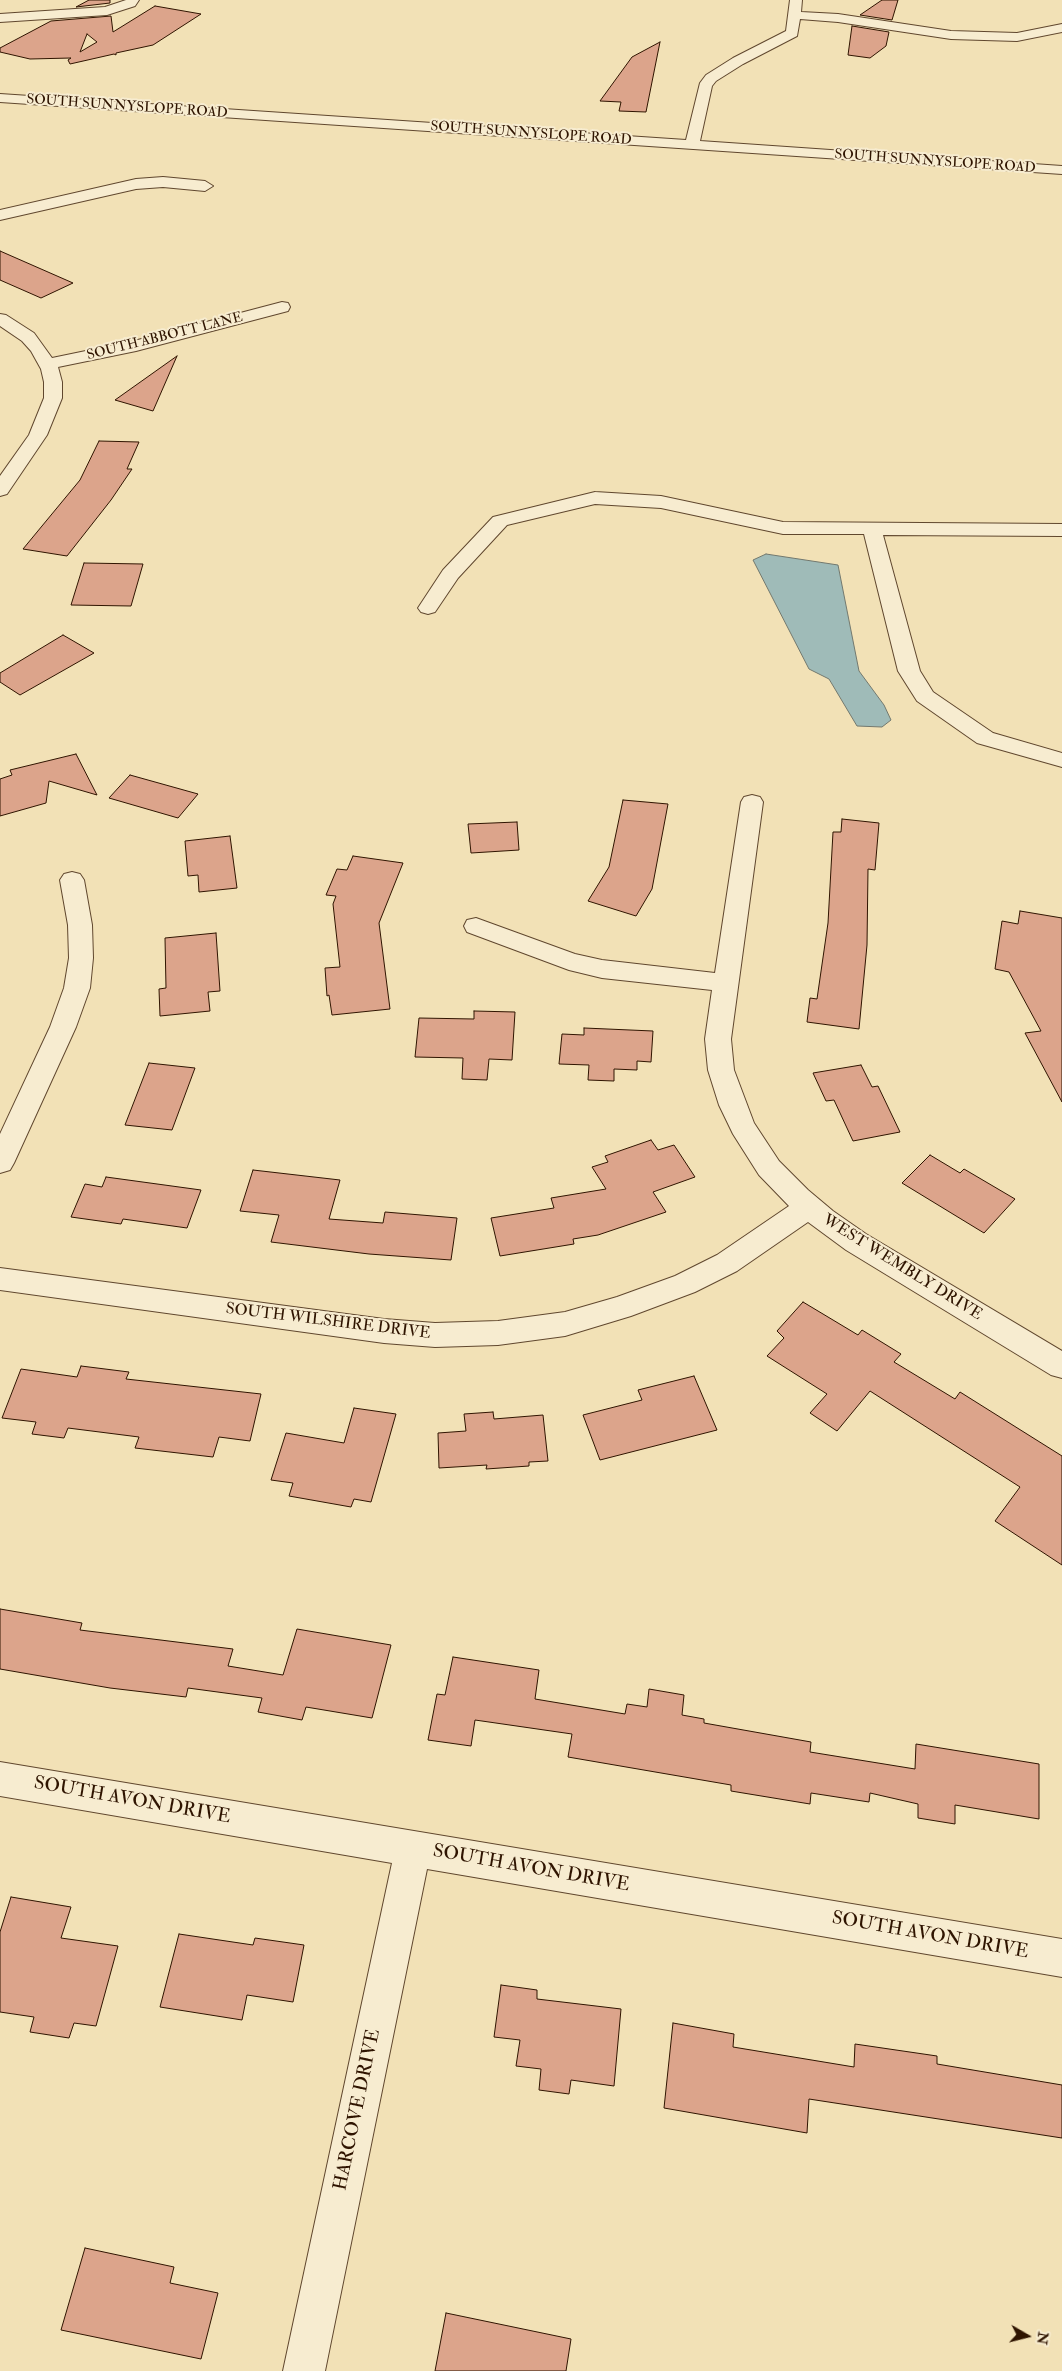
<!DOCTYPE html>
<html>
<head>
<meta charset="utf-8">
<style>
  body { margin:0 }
  #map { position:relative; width:1062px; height:2371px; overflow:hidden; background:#f2e1b6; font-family:"IM FELL Double Pica",serif }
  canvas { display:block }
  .north { position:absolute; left:1002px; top:2311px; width:50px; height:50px; -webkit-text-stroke:4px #f7ecd0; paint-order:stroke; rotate:98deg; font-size:14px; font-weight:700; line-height:20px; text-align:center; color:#2f1400 }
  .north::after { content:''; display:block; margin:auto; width:18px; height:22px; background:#2f1400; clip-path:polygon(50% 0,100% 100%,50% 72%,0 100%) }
</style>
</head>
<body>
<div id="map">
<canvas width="1062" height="2371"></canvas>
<div class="north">N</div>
</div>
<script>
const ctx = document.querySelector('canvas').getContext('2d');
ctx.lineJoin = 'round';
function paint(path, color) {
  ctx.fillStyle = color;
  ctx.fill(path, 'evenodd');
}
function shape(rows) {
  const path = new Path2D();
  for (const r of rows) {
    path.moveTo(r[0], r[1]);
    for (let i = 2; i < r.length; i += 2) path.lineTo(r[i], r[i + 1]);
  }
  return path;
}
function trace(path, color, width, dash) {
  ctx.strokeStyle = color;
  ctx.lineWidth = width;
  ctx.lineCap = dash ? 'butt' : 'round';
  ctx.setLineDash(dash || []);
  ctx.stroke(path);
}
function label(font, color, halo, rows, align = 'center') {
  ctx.font = font + ' "IM FELL Double Pica",serif';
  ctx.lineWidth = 4;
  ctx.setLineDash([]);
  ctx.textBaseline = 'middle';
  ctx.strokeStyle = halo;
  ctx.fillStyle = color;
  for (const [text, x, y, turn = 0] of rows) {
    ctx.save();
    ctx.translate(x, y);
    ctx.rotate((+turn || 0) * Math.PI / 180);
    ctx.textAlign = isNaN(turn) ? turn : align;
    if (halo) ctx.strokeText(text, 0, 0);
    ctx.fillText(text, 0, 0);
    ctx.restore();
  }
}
const water = shape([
  [766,554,838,565,859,671,884,705,891,720,882,727,857,726,829,679,809,669,753,560,766,554]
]);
paint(water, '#9fbbb8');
trace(water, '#72786e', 1);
const building = shape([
  [89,0,110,0,110,3,76,7,89,0],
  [882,0,898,0,892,20,860,15,882,0],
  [155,6,201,14,153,45,116,53,116,55,114,54,70,64,68,60,71,58,30,59,0,52,0,48,51,21,111,16,113,32,155,6],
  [87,34,97,42,80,52,87,34],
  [852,26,889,32,886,46,870,58,848,55,852,26],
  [660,42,646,112,619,111,621,102,600,101,632,57,660,42],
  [0,251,73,283,41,298,0,280,0,251],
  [177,356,153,411,115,400,177,356],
  [99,441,139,442,127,469,132,469,111,500,67,556,23,549,80,480,99,441],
  [84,563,143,564,131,606,71,605,84,563],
  [63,635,94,653,20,695,0,682,0,673,63,635],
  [76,754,97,795,49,781,46,803,0,816,0,779,12,775,10,770,76,754],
  [130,775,198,794,178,818,109,798,130,775],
  [623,800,668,804,652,889,636,916,588,901,609,867,623,800],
  [842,819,879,823,875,870,868,869,867,945,859,1029,807,1022,810,998,817,999,828,923,833,832,841,832,842,819],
  [517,822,519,850,471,853,468,824,517,822],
  [230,836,237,888,199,892,198,875,188,876,185,841,230,836],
  [353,856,403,863,379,923,390,1009,332,1015,329,995,327,996,325,968,340,967,333,904,336,896,326,895,337,869,347,870,353,856],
  [1020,911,1062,918,1062,1102,1025,1033,1041,1031,1009,972,995,969,1002,921,1018,924,1020,911],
  [216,933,220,991,208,992,210,1011,160,1016,159,989,166,988,165,938,216,933],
  [474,1011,515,1012,512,1060,489,1059,487,1080,462,1079,463,1058,415,1057,419,1018,474,1019,474,1011],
  [584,1028,653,1031,651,1062,637,1061,637,1070,614,1069,614,1081,588,1080,589,1065,559,1064,562,1034,584,1035,584,1028],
  [149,1063,195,1068,172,1130,125,1125,149,1063],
  [861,1065,872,1087,878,1086,900,1132,853,1141,834,1100,826,1101,813,1073,861,1065],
  [651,1140,658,1150,674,1145,695,1177,653,1192,666,1212,598,1235,573,1239,574,1244,500,1256,491,1218,554,1208,551,1198,606,1189,592,1167,608,1162,605,1156,651,1140],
  [930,1155,960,1173,964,1169,1015,1199,984,1233,902,1183,930,1155],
  [253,1170,340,1180,329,1219,383,1223,385,1212,457,1218,451,1260,369,1254,271,1242,279,1215,240,1211,253,1170],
  [106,1177,201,1190,187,1228,123,1219,121,1224,71,1217,85,1184,102,1187,106,1177],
  [803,1302,858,1335,862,1330,901,1354,894,1362,955,1399,960,1392,1062,1456,1062,1565,995,1521,1020,1487,870,1391,837,1431,810,1413,827,1394,767,1356,784,1338,777,1331,803,1302],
  [81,1366,129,1372,126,1379,261,1394,250,1441,219,1437,213,1457,135,1448,139,1437,68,1428,64,1438,32,1434,36,1422,2,1418,21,1369,77,1377,81,1366],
  [694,1376,717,1430,600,1460,583,1415,642,1400,638,1390,694,1376],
  [354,1408,396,1414,371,1502,354,1499,351,1507,289,1496,293,1483,271,1480,286,1433,344,1443,354,1408],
  [493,1412,494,1419,543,1415,548,1461,529,1462,529,1466,486,1469,487,1465,439,1468,438,1433,466,1431,464,1414,493,1412],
  [0,1609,82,1623,80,1630,233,1649,228,1666,283,1675,297,1629,391,1645,372,1718,306,1707,302,1720,258,1712,262,1698,188,1688,186,1697,110,1688,0,1669,0,1609],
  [453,1657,539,1670,535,1699,625,1714,627,1704,647,1707,649,1689,684,1695,682,1715,704,1719,704,1723,811,1742,810,1752,915,1769,916,1744,1039,1764,1039,1819,955,1805,955,1824,918,1818,918,1804,870,1793,869,1802,811,1793,810,1804,731,1791,731,1785,568,1757,572,1734,475,1720,471,1746,428,1740,437,1694,445,1695,453,1657],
  [11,1897,71,1907,61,1938,118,1946,96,2026,74,2023,69,2038,30,2032,34,2017,0,2012,0,1932,11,1897],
  [179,1934,253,1945,255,1938,304,1945,293,2002,247,1995,242,2020,160,2007,179,1934],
  [501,1985,537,1990,537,1999,621,2009,614,2086,571,2080,569,2094,539,2090,541,2069,516,2066,520,2040,494,2037,501,1985],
  [673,2023,734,2034,733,2047,854,2067,855,2044,937,2056,937,2064,1062,2085,1062,2138,809,2099,807,2133,664,2108,673,2023],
  [85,2248,174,2267,170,2283,218,2293,201,2359,61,2330,85,2248],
  [446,2313,571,2339,566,2371,435,2371,446,2313]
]);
paint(building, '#dca48b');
trace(building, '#2f1400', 1);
const minor = shape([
  [126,0,139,0,135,6,107,15,0,22,0,14,105,7,126,0],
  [790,0,802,0,801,12,838,14,951,31,1017,33,1062,24,1062,32,1017,41,951,39,838,22,800,19,797,36,743,64,716,81,712,86,700,141,1062,166,1062,174,0,102,0,94,686,140,700,83,706,75,733,58,786,31,790,0],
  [163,177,205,181,213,186,205,191,163,187,136,189,0,220,0,210,136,179,163,177],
  [282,302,288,303,290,307,288,311,136,351,58,367,62,382,62,398,47,435,7,494,0,496,0,476,29,435,44,398,44,382,41,369,31,351,22,341,0,326,0,314,6,315,34,333,52,358,134,341,282,302],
  [595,492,661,496,783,522,1062,524,1062,536,883,535,920,671,933,692,993,733,1062,753,1062,767,977,743,917,701,898,671,864,534,783,534,661,508,595,504,507,525,458,578,435,612,428,614,421,612,418,608,443,570,493,517,595,492],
  [752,795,760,797,763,802,731,1039,734,1070,754,1123,779,1161,808,1190,833,1211,866,1234,1062,1351,1062,1378,1051,1375,846,1250,808,1222,737,1271,695,1292,631,1316,565,1336,498,1345,435,1347,384,1343,0,1290,0,1268,384,1319,435,1323,498,1321,565,1312,617,1297,675,1276,717,1255,789,1206,759,1175,733,1134,719,1105,708,1070,705,1039,712,990,602,978,569,970,467,932,464,926,467,920,476,918,575,954,602,960,715,973,741,802,744,797,752,795],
  [72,872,80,874,84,880,92,925,93,958,90,988,76,1027,14,1163,10,1170,0,1173,0,1134,50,1027,64,988,69,958,68,925,60,880,64,874,72,872],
  [0,1762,1062,1939,1062,1977,427,1869,325,2371,283,2371,392,1863,0,1796,0,1762]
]);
trace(minor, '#60472e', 2);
paint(minor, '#f7ecd0');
label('14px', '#2f1400', '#f7ecd0', [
  ["SOUTH SUNNYSLOPE ROAD",127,107,4],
  ["SOUTH SUNNYSLOPE ROAD",531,134,4],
  ["SOUTH SUNNYSLOPE ROAD",935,162,4],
  ["SOUTH ABBOTT LANE",165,337,-14]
]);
label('16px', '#2f1400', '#f7ecd0', [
  ["WEST WEMBLY DRIVE",902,1268,32],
  ["SOUTH WILSHIRE DRIVE",328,1322,7]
]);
label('19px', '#2f1400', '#f7ecd0', [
  ["SOUTH AVON DRIVE",132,1801,10],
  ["SOUTH AVON DRIVE",531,1869,10],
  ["SOUTH AVON DRIVE",930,1936,10],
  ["HARCOVE DRIVE",358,2110,-78]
]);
</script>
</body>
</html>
